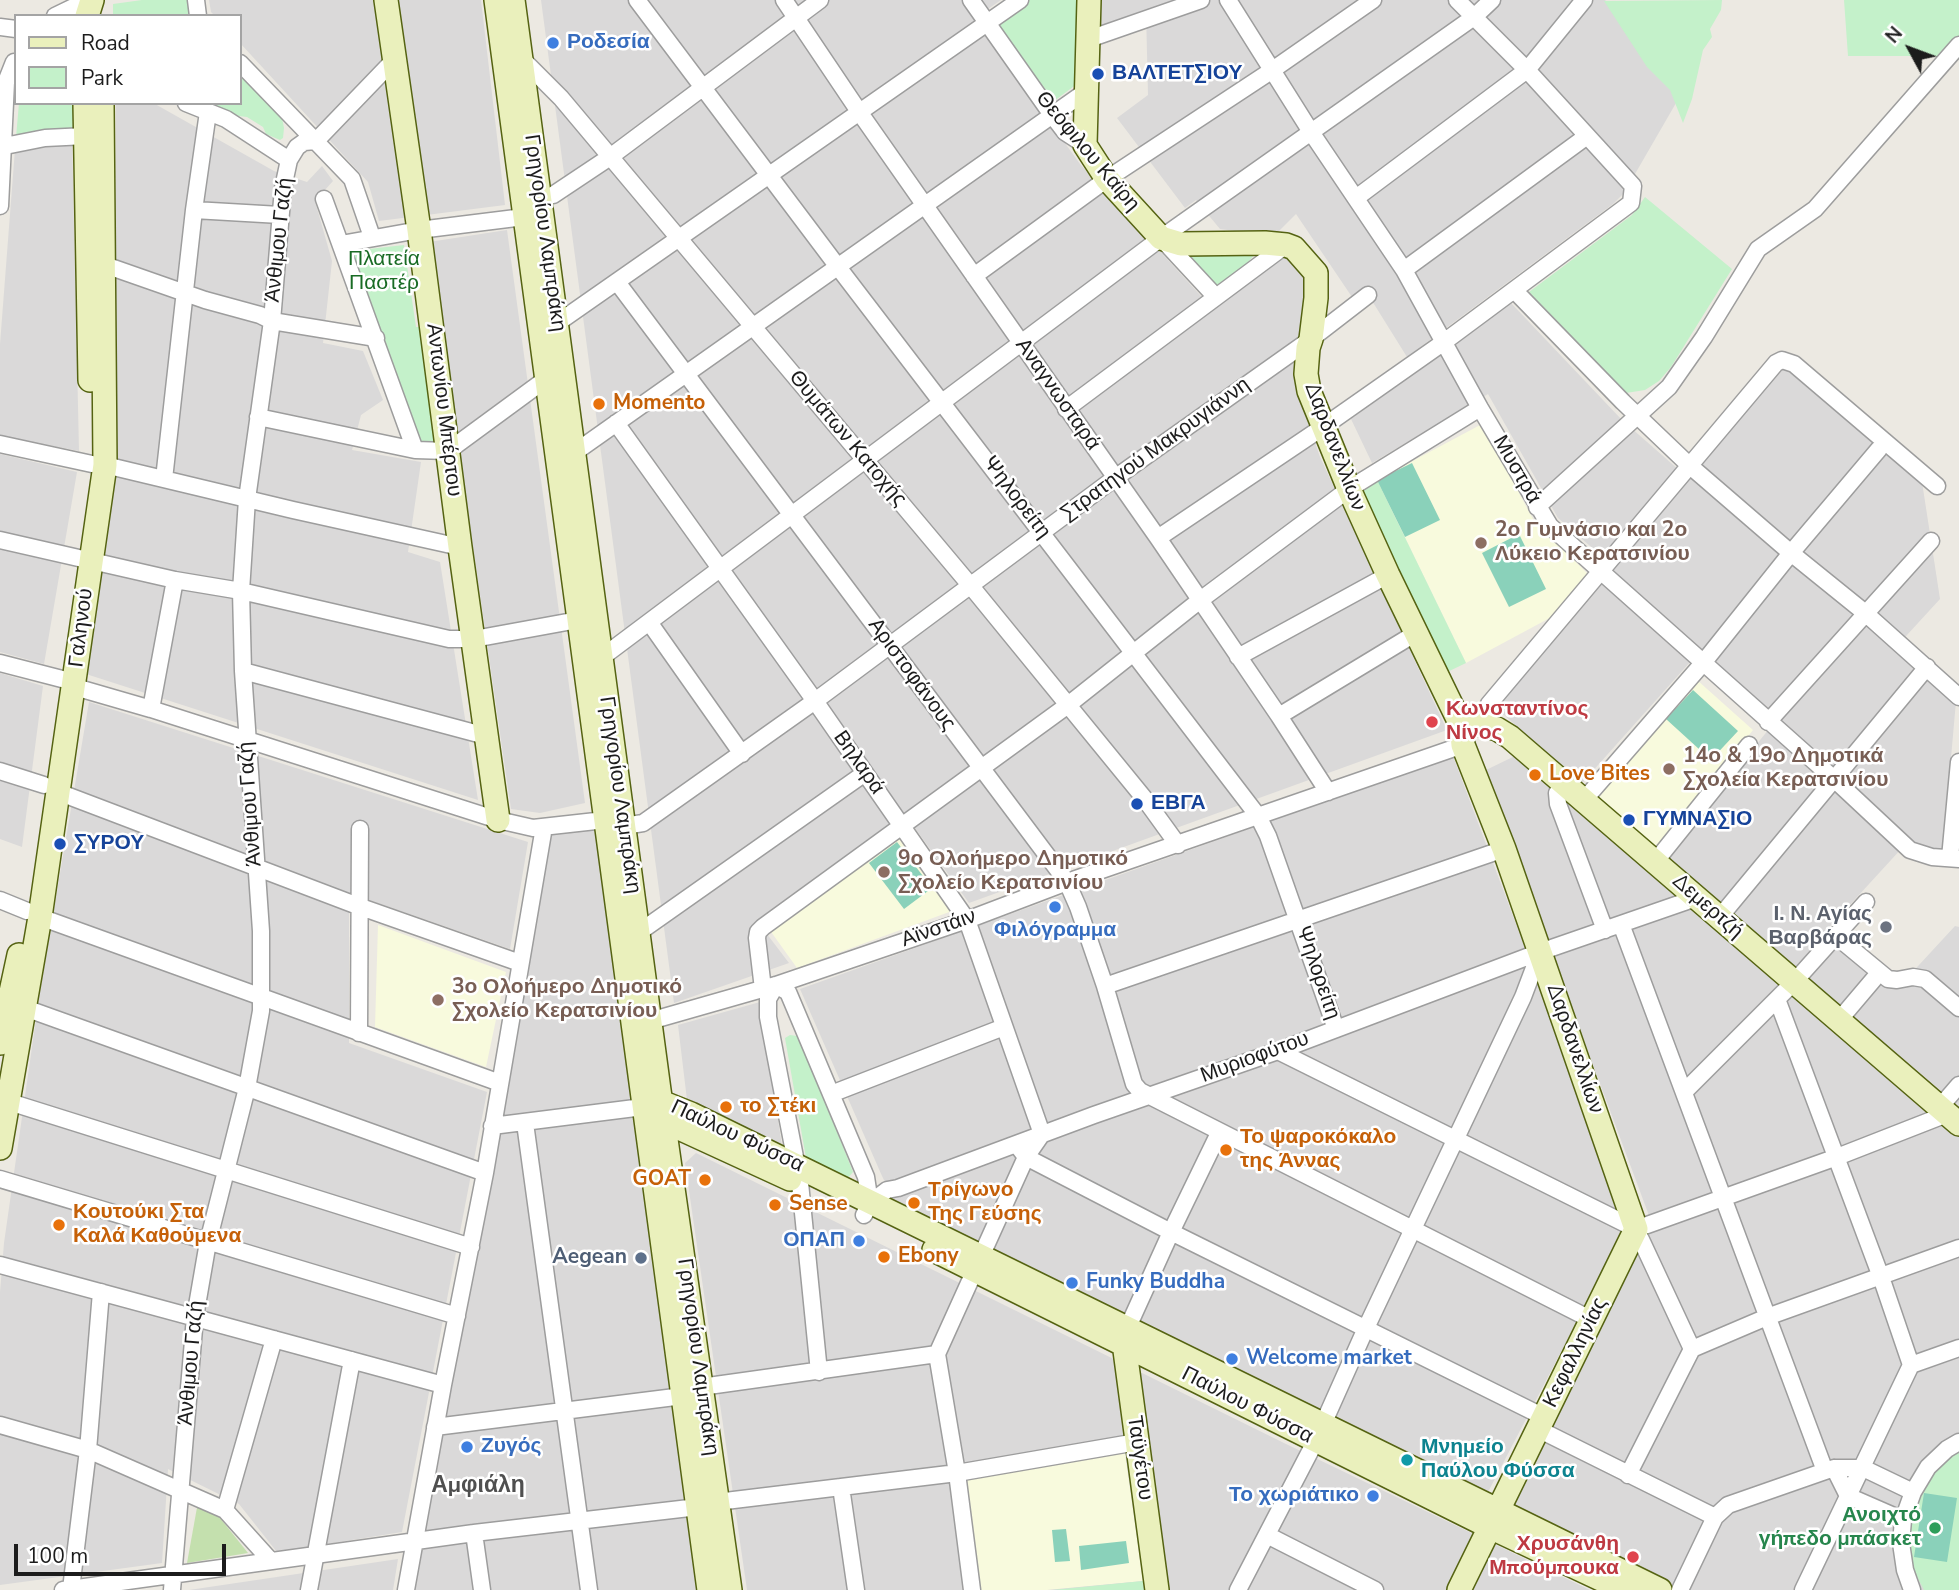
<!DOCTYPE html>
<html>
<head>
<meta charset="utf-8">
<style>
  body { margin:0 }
  #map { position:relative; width:1959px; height:1590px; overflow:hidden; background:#ece9e2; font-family:"Nunito Sans",sans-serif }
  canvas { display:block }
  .legend { position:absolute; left:14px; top:14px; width:228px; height:91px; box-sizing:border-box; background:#fff; border:2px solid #a4a4a4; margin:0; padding:9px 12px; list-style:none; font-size:21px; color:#1c1c1c }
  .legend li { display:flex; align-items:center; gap:14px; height:35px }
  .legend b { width:35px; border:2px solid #a4a4a4 }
  .north { position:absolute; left:1875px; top:14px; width:70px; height:70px; -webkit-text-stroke:5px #fff; paint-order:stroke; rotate:311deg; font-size:19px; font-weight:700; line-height:28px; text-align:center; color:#1c1c1c }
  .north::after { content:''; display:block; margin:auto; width:24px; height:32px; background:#1c1c1c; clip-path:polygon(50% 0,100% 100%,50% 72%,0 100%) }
  .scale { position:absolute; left:14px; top:1544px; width:212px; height:32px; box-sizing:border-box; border:4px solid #1c1c1c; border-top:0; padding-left:9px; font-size:21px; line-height:24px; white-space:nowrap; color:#1c1c1c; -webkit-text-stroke:5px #fff; paint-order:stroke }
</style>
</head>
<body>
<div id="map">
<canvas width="1959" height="1590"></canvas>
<ul class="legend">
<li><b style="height:9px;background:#eaf0bc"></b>Road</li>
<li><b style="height:19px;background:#c4f1ca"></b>Park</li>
</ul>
<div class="north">N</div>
<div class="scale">100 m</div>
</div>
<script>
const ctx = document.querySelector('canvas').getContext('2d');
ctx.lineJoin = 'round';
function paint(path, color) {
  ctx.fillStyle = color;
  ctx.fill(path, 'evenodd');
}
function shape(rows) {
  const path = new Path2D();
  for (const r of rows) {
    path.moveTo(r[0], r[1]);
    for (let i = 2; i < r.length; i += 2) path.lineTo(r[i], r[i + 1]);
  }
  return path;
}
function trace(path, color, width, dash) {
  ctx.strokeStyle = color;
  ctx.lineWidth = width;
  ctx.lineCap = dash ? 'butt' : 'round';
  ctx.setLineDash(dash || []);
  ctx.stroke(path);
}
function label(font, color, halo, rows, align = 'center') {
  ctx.font = font + ' "Nunito Sans",sans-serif';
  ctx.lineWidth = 5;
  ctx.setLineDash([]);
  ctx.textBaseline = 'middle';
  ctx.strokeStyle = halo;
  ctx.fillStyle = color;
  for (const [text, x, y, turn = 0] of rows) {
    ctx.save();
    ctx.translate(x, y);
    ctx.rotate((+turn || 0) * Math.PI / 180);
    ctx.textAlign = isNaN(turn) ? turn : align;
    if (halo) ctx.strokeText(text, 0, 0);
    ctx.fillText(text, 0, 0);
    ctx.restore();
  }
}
paint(shape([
  [209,0,481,0,505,205,379,221,368,182,240,43,240,16,215,16,211,12],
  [541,0,1001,0,975,18,1080,164,1211,307,1284,254,1307,280,1297,391,1320,457,1447,730,969,903,904,813,757,921,789,963,674,1003],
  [1101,0,1605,0,1687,84,1624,193,1613,204,1407,357,1364,288,1352,297,1296,214,1276,234,1242,232,1220,229,1196,200,1185,208,1117,118,1148,95,1146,11,1100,26],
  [116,103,155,104,274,171,307,182,322,166,333,181,315,201,332,261,323,343,363,351,383,400,361,415,352,450,421,462,408,552,440,562,478,800,86,674,95,626,115,451],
  [72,136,79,451,0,436,0,344,15,149],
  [507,230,585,803,540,813,511,809,429,242],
  [1511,303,1622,420,1679,470,1605,559,1558,518,1488,394,1372,463,1351,419],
  [1787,359,1922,482,1940,599,1896,647,1956,701,1943,849,1902,848,1825,932,1875,978,1907,978,1955,926,1959,927,1959,1106,1666,857,1777,719,1699,652,1582,783,1496,708],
  [0,454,77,472,44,664,0,652],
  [0,673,43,686,22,847,0,839],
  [89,702,528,842,510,949,349,893,349,1043,487,1092,402,1532,277,1552,239,1504,168,1469,162,1563,0,1585,0,1292,4,1243,39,998],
  [1521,753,1959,1130,1959,1590,1684,1590,1511,1506,1651,1221,1484,771],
  [1453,756,1628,1223,1487,1494,898,1209,882,1176,800,989],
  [595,826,698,1590,415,1590,552,832],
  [760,1002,782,1146,687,1100,678,1025],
  [696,1153,1284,1443,1590,1590,747,1590,685,1163],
  [398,1559,393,1590,189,1590]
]), '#dad9d9');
paint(shape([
  [1482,424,1534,521,1591,577,1559,613,1466,663,1377,480],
  [1697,680,1753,730,1658,850,1594,793],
  [895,832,952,911,797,968,769,929],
  [378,925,506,972,486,1067,375,1027],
  [1125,1453,1143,1581,1047,1590,979,1590,962,1479]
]), '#f8fadd');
paint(shape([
  [198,1502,216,1513,248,1553,187,1563]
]), '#c4e0ae');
paint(shape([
  [142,0,191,0,193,13,189,16,113,16,113,4],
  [1026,0,1077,0,1077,84,1054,101,995,21],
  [1722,0,1721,10,1710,29,1712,37,1703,50,1692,99,1683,123,1670,90,1647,67,1604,1],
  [1844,0,1959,0,1959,38,1950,56,1848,56],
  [240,76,282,118,284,128,283,138,280,140,266,134,263,127,247,117,223,114,212,103,240,103],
  [19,103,74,103,72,136,15,149],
  [1645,197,1732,269,1671,367,1659,381,1645,390,1626,393,1529,292,1632,215],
  [404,245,416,327,422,327,437,443,417,445,351,251],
  [1189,253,1255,254,1238,274,1216,290,1189,260],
  [1377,480,1466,663,1441,675,1356,495],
  [790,1035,797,1036,801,1041,853,1172,847,1179,806,1158,785,1038],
  [1959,1449,1959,1590,1924,1590,1913,1569,1909,1536,1915,1503,1931,1474],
  [1143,1581,1144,1590,1050,1590,1053,1590]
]), '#c4f1ca');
paint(shape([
  [1412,463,1440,520,1405,537,1377,480],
  [1519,534,1546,589,1509,607,1482,553],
  [1693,690,1738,731,1711,760,1666,719],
  [897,842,932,888,904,909,869,863],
  [1924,1493,1957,1498,1947,1562,1914,1557],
  [1066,1529,1070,1561,1055,1562,1052,1530],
  [1126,1541,1129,1563,1081,1570,1079,1546]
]), '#8ad1ba');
const street = shape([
  [196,0,198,16],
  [637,0,838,267,1258,816,1268,836,1336,1029],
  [784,0,860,113,1158,538,1279,716,1328,792],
  [971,0,1052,115,1065,132,1085,145],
  [1228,0,1311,132,1404,270,1480,408,1550,526,1834,779,1910,850,1932,857,1959,859],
  [55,16,88,0],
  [0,27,16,29],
  [1089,39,1201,0],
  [520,57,561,98,970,585,1144,798,1178,845],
  [240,63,352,179,372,237],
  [186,103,226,119,289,160],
  [0,147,45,138,86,136],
  [539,198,553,195,610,157,820,0],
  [1356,198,1527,70,1584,0],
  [324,199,415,450],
  [0,206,6,82,14,62],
  [194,210,280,215],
  [1163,240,1215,296],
  [341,244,419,230,524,217],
  [105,265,205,300,260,315,272,321,376,338],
  [1404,270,1587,136],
  [974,276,1107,179,1271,71,1373,0],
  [617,282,1067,882,1078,907,1105,986,1134,1084,1140,1091,1592,1320],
  [1514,290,1623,402,1689,465,1791,553,1864,612,1959,697],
  [556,324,1020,0],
  [1066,409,1286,245],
  [258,417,415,450,448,451,546,379],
  [616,423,815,701,967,920,1042,1134,1026,1157,937,1354,957,1473,972,1590],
  [0,444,92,464],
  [574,453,1085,92],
  [105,465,293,510,460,547],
  [164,479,194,210,208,112],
  [1537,507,1669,387,1704,337,1758,249,1815,209,1959,45],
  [1158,538,1323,427,1444,342,1631,203,1633,186,1527,70,1457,0],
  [0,540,175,580,241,591,449,639,474,639,578,620],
  [649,622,742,754],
  [1238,657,1388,575],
  [601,658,1161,238,1474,17,1492,0],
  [0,663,62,679],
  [243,671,486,736],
  [75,687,151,709,498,820,533,828,605,820],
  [151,709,175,580],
  [1279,716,1416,633],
  [1768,722,1931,541],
  [1481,725,1489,704,1776,363,1782,360,1794,364,1937,486],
  [0,771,44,785],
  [1564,782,1557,793,1558,804,1605,930],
  [58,792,358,906,520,963],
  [1584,800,1703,663,1791,553,1879,449],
  [624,826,643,823,815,701,1115,478,1311,339,1368,295],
  [1950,858,1959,762],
  [1655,862,1749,745],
  [0,900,27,911],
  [40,917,500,1083],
  [1719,918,1927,667],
  [1621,924,1825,1471],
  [638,933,865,773],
  [1836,936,1888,979,1897,980,1913,977,1925,979,1959,1008],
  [776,985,768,999,768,1017,800,1183,819,1372],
  [776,985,788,992,866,1177,870,1203],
  [1105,986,1504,849],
  [763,989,757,938,758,932,763,927,1068,705,1199,601,1349,489,1480,408],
  [1777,999,1881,1277,1911,1365],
  [25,1008,485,1173],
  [1840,1019,1879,973],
  [650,1021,776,985,967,920,1067,882,1463,745],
  [359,1033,360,829],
  [1278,1051,1636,1229],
  [1685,1091,1795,981,1866,902],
  [831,1094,1004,1027],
  [0,1099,471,1247],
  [1940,1107,1959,1085],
  [525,1123,589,1590],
  [492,1126,643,1107],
  [1020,1149,1026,1157,1171,1232,1544,1417],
  [0,1179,457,1316],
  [864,1215,870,1203,887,1190,898,1188,1094,1115,1278,1051,1540,952,1696,898],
  [1636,1229,1837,1157,1947,1114],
  [1636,1229,1692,1349],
  [0,1265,443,1385],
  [1128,1327,1171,1232,1219,1133],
  [1692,1349,1767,1317,1959,1248],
  [1911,1365,1959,1348],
  [701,1387,937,1354],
  [0,1425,88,1450,225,1510,271,1561],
  [435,1427,683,1396],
  [1538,1429,1715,1517],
  [1834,1468,1848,1496,1903,1520],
  [1628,1475,1692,1349],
  [841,1487,856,1590],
  [717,1502,957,1473,1137,1442],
  [225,1510,274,1339],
  [474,1533,482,1590],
  [1267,1535,1375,1590],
  [71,1589,88,1450,101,1292],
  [63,1590,474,1533,698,1507],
  [172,1590,195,1317,208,1242,247,1088,261,1011,261,931,243,671,241,591,247,499,272,321,283,188,289,160,297,147,304,142,316,141,393,61],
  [309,1590,352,1360],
  [406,1590,443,1385,485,1173,544,827],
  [1238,1590,1316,1440,1366,1328,1523,997,1540,952],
  [1680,1590,1715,1517,1728,1505,1834,1468,1863,1468,1913,1492],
  [1803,1590,1911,1365],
  [1912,1590,1905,1570,1901,1543,1903,1520,1913,1492,1928,1467,1947,1449,1959,1442]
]);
const secondary = shape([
  [386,0,419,230,460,547,498,820],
  [496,0,709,1590],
  [513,0,659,1090,730,1590],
  [1089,0,1085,145,1107,179,1161,238,1181,244,1265,243,1286,245,1294,248,1316,273,1316,298,1311,339,1308,348,1306,374,1309,391,1349,489,1388,575,1461,725,1463,745,1504,849,1636,1229,1459,1590],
  [87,16,92,0],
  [85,103,90,380],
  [1461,725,1481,725,1497,729,1510,737,1959,1124],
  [0,1043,19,955],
  [650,1105,661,1102,691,1114,1660,1590],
  [653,1116,790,1179],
  [0,1148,40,917,105,465,102,103],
  [934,1250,1490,1527,1624,1590],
  [1127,1333,1124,1343,1157,1590]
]);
trace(street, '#9d9d9d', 19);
trace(secondary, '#556312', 26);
trace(street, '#fff', 16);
trace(secondary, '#eaf0bc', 23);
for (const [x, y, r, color] of [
  [553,43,7,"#3f7fe0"],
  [1098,74,7,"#1a4fb4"],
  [599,404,7,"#e8710a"],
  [1481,543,7,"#8d6e63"],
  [1432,722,7,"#e0444e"],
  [1669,769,7,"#8d6e63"],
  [1535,775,7,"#e8710a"],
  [1137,804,7,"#1a4fb4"],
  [1629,820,7,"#1a4fb4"],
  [60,844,7,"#1a4fb4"],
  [884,872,7,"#8d6e63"],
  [1055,907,7,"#3f7fe0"],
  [1886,927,7,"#6b7280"],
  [438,1000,7,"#8d6e63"],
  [726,1107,7,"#e8710a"],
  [1226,1150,7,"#e8710a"],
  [705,1180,7,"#e8710a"],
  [914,1203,7,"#e8710a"],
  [775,1205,7,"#e8710a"],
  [59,1225,7,"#e8710a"],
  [859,1241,7,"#3f7fe0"],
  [884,1257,7,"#e8710a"],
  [641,1258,7,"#5c6f8a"],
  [1072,1283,7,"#3f7fe0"],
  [1232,1359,7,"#3f7fe0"],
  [467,1447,7,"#3f7fe0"],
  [1407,1460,7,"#0f9aa8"],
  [1373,1496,7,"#3f7fe0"],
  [1935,1528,7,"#2e9e5b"],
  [1633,1557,7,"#e0444e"]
]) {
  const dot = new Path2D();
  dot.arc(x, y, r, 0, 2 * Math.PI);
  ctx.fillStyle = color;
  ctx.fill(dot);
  trace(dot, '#fff', 2.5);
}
label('bold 21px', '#366cbe', '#fff', [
  ["Ροδεσία",567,43],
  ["Φιλόγραμμα",1055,931,"center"],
  ["ΟΠΑΠ",845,1241,"right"],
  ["Funky Buddha",1086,1283],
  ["Welcome market",1246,1359],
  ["Ζυγός",481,1447],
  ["Το χωριάτικο",1359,1496,"right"]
], 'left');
label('bold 21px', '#164399', '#fff', [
  ["ΒΑΛΤΕΤΣΙΟΥ",1112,74],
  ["ΕΒΓΑ",1151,804],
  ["ΓΥΜΝΑΣΙΟ",1643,820],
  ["ΣΥΡΟΥ",74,844]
], 'left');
label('21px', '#1c1c1c', '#fff', [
  ["Θεόφιλου Καϊρη",1087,152,50],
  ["Γρηγορίου Λαμπράκη",544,233,82],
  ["Άνθιμου Γαζή",280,240,-84],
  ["Αναγνωσταρά",1057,395,55],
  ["Αντωνίου Μπέρτου",443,410,83],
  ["Θυμάτων Κατοχής",847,439,50],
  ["Δαρδανελλίων",1334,447,69],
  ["Στρατηγού Μακρυγιάννη",1156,450,-36],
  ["Μυστρά",1516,470,60],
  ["Ψηλορείτη",1016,498,53],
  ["Γαληνού",82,628,-83],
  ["Αριστοφάνους",911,675,54],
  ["Βηλαρά",858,763,55],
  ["Γρηγορίου Λαμπράκη",619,795,82],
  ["Άνθιμου Γαζή",251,804,-94],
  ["Δεμερτζή",1707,907,41],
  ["Αϊνστάιν",939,929,-19],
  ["Ψηλορείτη",1317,973,71],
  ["Δαρδανελλίων",1574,1049,71],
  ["Μυριοφύτου",1255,1058,-20],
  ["Παύλου Φύσσα",737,1137,25],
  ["Κεφαλληνίας",1576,1353,-64],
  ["Γρηγορίου Λαμπράκη",697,1357,82],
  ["Άνθιμου Γαζή",192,1363,-85],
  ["Παύλου Φύσσα",1247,1406,27],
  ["Ταϋγέτου",1139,1458,82]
]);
label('21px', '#196b24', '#fff', [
  ["Πλατεία",384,260],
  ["Παστέρ",384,284]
]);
label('bold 21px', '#c56008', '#fff', [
  ["Momento",613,404],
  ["Love Bites",1549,775],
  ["το Στέκι",740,1107],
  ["Το ψαροκόκαλο",1240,1138],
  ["της Άννας",1240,1162],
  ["GOAT",691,1180,"right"],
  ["Τρίγωνο",928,1191],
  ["Της Γεύσης",928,1215],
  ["Sense",789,1205],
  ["Κουτούκι Στα",73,1213],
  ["Καλά Καθούμενα",73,1237],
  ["Ebony",898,1257]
], 'left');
label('bold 21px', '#785e54', '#fff', [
  ["2ο Γυμνάσιο και 2ο",1495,531],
  ["Λύκειο Κερατσινίου",1495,555],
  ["14ο & 19ο Δημοτικά",1683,757],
  ["Σχολεία Κερατσινίου",1683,781],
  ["9ο Ολοήμερο Δημοτικό",898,860],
  ["Σχολείο Κερατσινίου",898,884],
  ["3ο Ολοήμερο Δημοτικό",452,988],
  ["Σχολείο Κερατσινίου",452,1012]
], 'left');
label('bold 21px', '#be3a42', '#fff', [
  ["Κωνσταντίνος",1446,710],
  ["Νίνος",1446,734],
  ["Χρυσάνθη",1619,1545,"right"],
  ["Μπούμπουκα",1619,1569,"right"]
], 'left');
label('bold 21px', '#5b616d', '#fff', [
  ["Ι. Ν. Αγίας",1872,915],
  ["Βαρβάρας",1872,939]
], 'right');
label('bold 21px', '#4e5e75', '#fff', [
  ["Aegean",627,1258]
], 'right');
label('bold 21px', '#0d838f', '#fff', [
  ["Μνημείο",1421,1448],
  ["Παύλου Φύσσα",1421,1472]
], 'left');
label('bold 21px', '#27864d', '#fff', [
  ["Ανοιχτό",1921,1516],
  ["γήπεδο μπάσκετ",1921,1540]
], 'right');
label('bold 23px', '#4f4f4f', '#fff', [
  ["Αμφιάλη",478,1486]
]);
</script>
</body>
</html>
